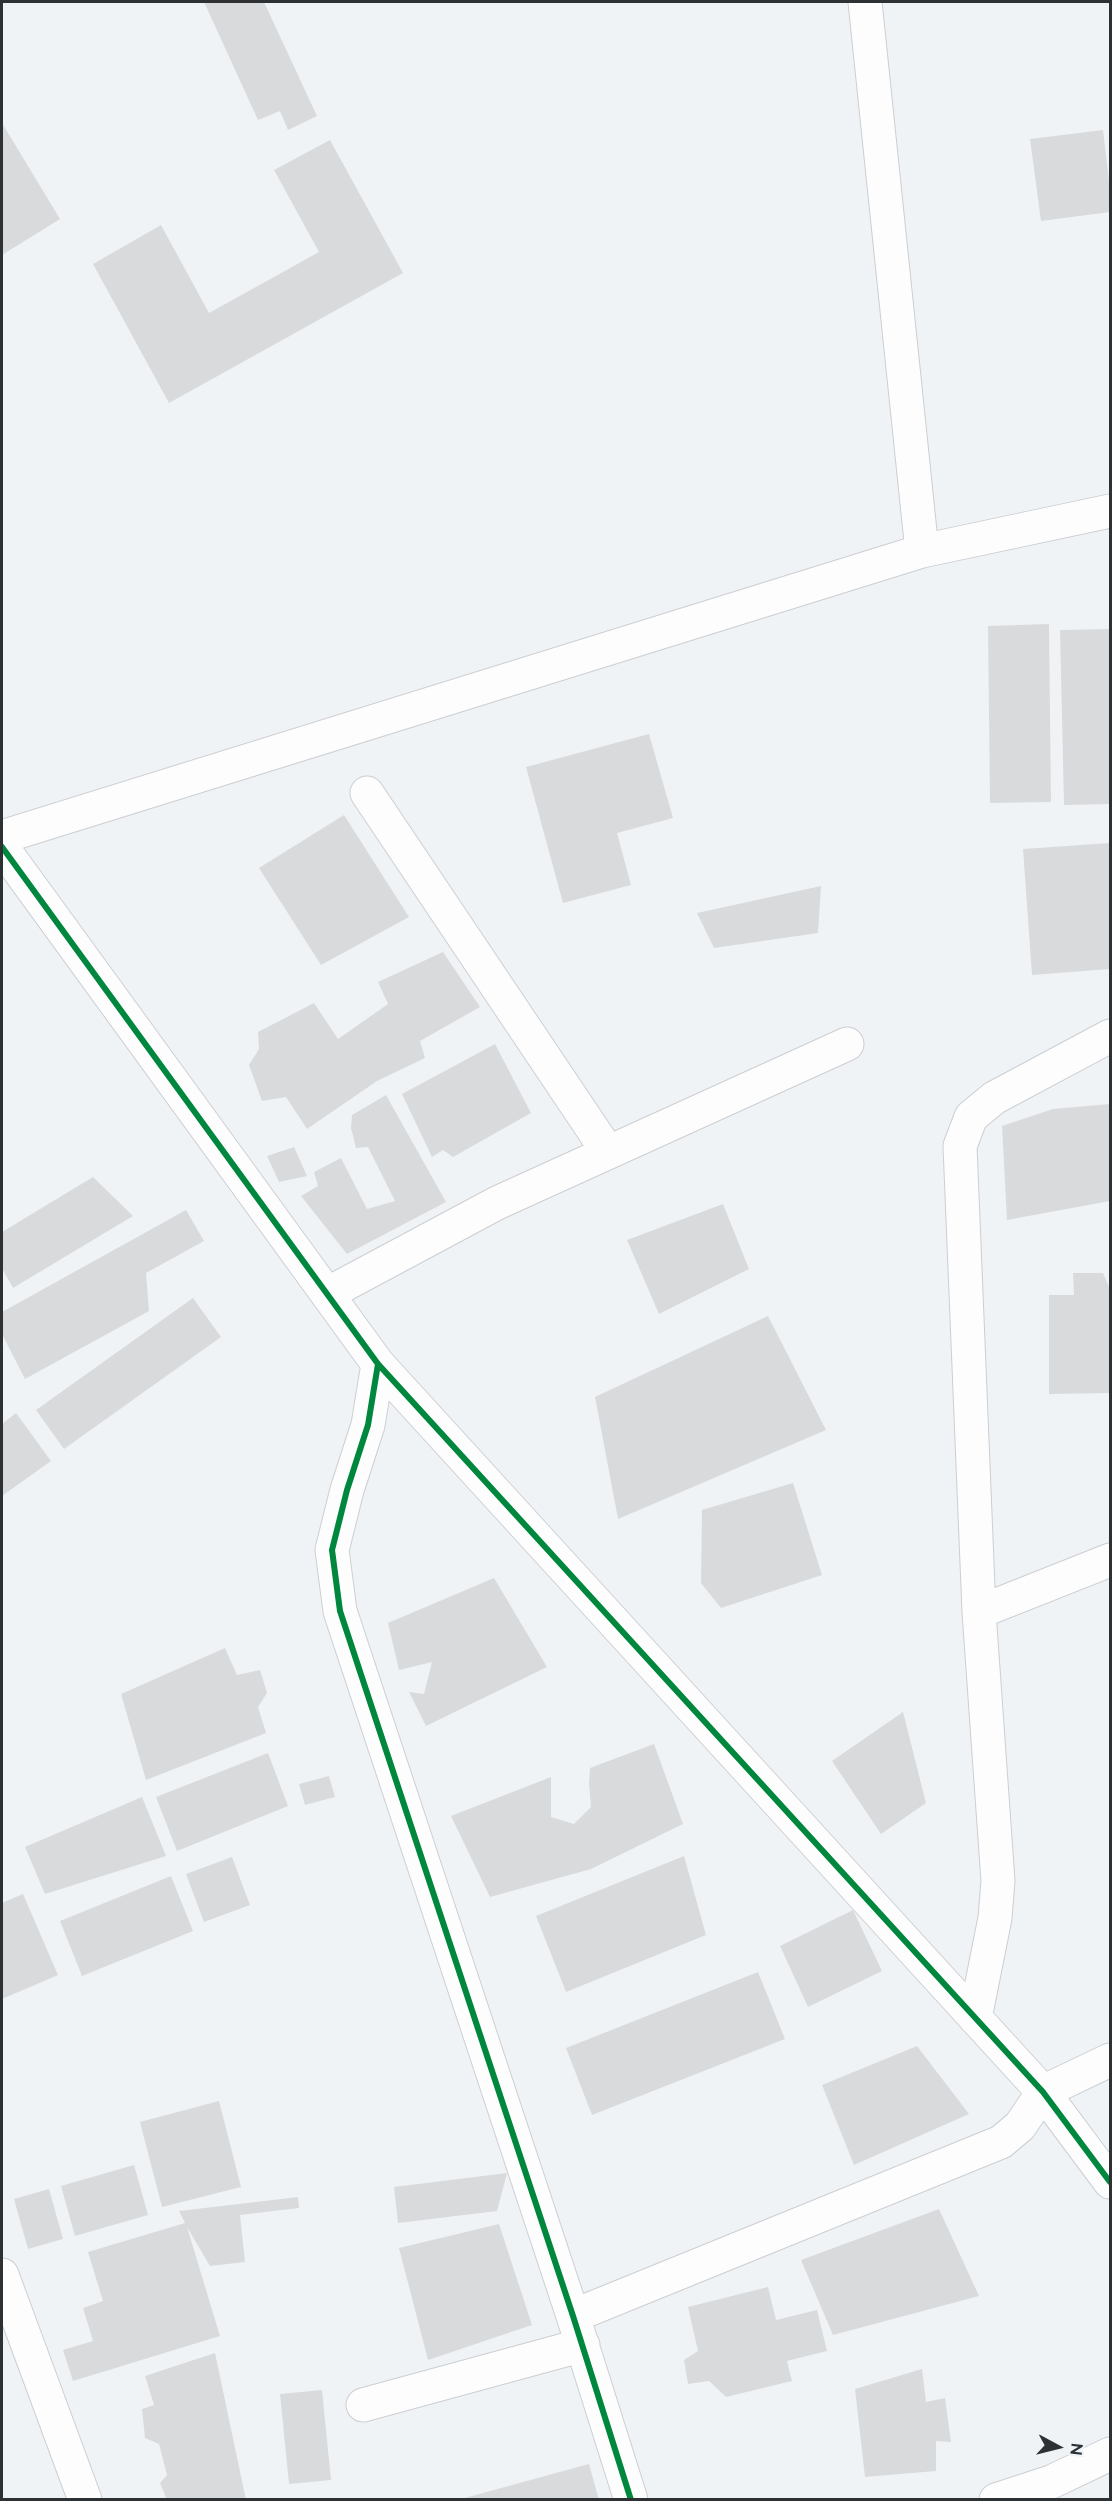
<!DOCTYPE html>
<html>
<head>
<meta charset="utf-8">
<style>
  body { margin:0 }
  #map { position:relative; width:1112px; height:2501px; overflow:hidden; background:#f0f3f6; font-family:Raleway,sans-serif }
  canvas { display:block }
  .frame { position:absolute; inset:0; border:3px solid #2e3133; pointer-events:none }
  .north { position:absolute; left:1028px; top:2417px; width:60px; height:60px; -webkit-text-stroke:4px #ecf4fa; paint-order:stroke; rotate:97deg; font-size:16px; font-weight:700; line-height:24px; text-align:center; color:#2e3133 }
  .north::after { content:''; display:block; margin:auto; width:21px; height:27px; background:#2e3133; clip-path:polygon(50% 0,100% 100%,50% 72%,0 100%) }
</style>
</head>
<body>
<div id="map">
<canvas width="1112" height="2501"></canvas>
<div class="frame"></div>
<div class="north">N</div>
</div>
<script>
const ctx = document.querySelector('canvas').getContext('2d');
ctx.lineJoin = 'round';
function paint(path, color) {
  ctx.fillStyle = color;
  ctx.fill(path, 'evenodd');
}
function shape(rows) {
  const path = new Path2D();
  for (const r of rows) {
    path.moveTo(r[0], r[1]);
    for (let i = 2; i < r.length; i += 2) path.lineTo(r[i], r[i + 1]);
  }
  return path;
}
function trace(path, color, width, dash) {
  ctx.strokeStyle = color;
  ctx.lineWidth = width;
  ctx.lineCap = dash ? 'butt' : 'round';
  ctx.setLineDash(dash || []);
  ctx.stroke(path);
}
paint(shape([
  [204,2,264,2,317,116,288,130,280,111,258,120],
  [2,123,60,219,2,255],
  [1103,130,1110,190,1110,212,1041,221,1030,139],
  [330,140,403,273,169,403,93,264,161,225,209,313,319,252,274,170],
  [1049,624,1051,802,990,803,988,626],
  [1110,629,1110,804,1064,805,1060,630],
  [649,734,673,818,617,833,631,885,563,903,526,767],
  [344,815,409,917,321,965,259,868],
  [1110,843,1110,969,1032,975,1023,849],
  [821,886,818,933,714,948,697,913],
  [443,952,480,1007,420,1041,425,1058,377,1081,307,1129,286,1097,262,1101,249,1065,259,1049,258,1032,314,1003,338,1039,388,1004,378,982],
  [495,1044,531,1113,453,1157,443,1150,432,1157,402,1094],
  [386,1095,446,1202,347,1254,301,1196,318,1186,314,1172,341,1158,367,1209,395,1201,368,1147,356,1148,351,1128,352,1115],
  [1110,1104,1110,1201,1007,1220,1002,1126,1053,1109],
  [294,1147,307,1176,279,1182,267,1156],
  [93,1177,133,1216,13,1288,2,1268,2,1232],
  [723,1204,749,1269,659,1314,627,1240],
  [186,1210,204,1241,146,1273,149,1311,25,1379,2,1334,2,1312],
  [1073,1273,1103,1273,1110,1289,1110,1393,1049,1394,1049,1295,1074,1295],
  [193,1298,221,1337,64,1449,36,1410],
  [768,1316,826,1430,618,1519,595,1397],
  [16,1413,51,1461,2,1496,2,1424],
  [793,1483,822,1575,721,1608,701,1583,702,1510],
  [494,1578,547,1667,426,1726,409,1692,424,1694,432,1662,399,1670,388,1623],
  [225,1648,237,1675,260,1670,267,1693,258,1707,266,1733,146,1780,121,1694],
  [903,1712,926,1803,881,1834,832,1761],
  [654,1744,683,1824,591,1869,490,1897,451,1816,551,1777,551,1817,574,1824,591,1807,589,1783,590,1768],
  [268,1753,288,1806,177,1851,156,1797],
  [329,1776,335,1797,305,1805,299,1784],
  [142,1797,166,1856,45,1894,25,1847],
  [684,1856,706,1935,566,1992,536,1916],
  [232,1857,250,1905,204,1922,186,1874],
  [171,1876,193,1931,82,1976,60,1921],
  [23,1894,58,1975,2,1999,2,1903],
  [853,1910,882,1971,808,2007,780,1946],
  [758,1972,785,2039,592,2115,566,2048],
  [917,2046,969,2114,854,2165,822,2085],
  [219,2101,241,2187,162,2207,140,2122],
  [134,2165,148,2215,75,2236,61,2186],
  [507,2173,497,2211,398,2223,394,2187],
  [49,2189,63,2239,28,2249,14,2199],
  [298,2197,299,2208,240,2215,245,2262,210,2266,187,2227,220,2336,73,2381,63,2350,93,2341,83,2308,103,2301,88,2252,185,2223,179,2211],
  [939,2209,979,2296,833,2335,801,2260],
  [499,2224,532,2325,428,2360,399,2248],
  [768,2287,776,2320,817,2310,827,2351,787,2361,792,2381,726,2397,709,2381,688,2384,684,2360,698,2351,688,2307],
  [215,2353,246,2500,167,2500,160,2483,167,2475,159,2444,145,2438,142,2409,154,2405,145,2376],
  [922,2369,926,2402,945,2398,951,2442,936,2441,936,2471,865,2477,855,2389],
  [322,2390,331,2480,289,2484,280,2394],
  [589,2464,599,2500,461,2500,461,2499]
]), '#d9dadc');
const street = shape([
  [865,2,922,551],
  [367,793,608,1152],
  [2,837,922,551,1110,511],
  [2,847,378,1364,1043,2092,1110,2182],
  [327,1294,497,1203,847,1044],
  [378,1364,368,1425,347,1490,332,1550,340,1611,573,2316,631,2500],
  [979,1612,1110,1560],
  [975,2018,995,1918,998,1881,979,1612,960,1146,971,1117,994,1098,1110,1036],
  [2,2275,85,2500],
  [573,2316,1001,2142,1020,2126,1043,2092,1110,2060],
  [363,2405,583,2345],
  [996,2500,1051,2482,1110,2454]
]);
trace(street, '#ccced1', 35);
trace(street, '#fdfdfe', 33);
trace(shape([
  [2,847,378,1364,1043,2092,1110,2182],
  [378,1364,368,1425,347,1490,332,1550,340,1611,573,2316,631,2500]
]), '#00873e', 6);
</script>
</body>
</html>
